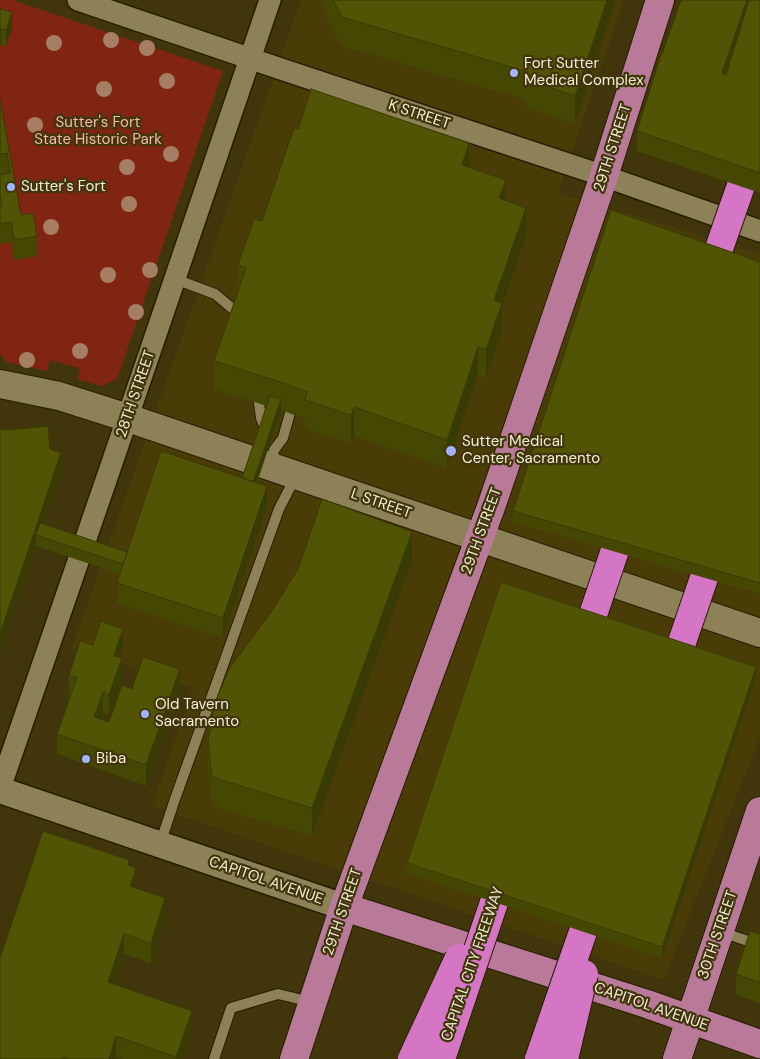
<!DOCTYPE html>
<html>
<head>
<meta charset="utf-8">
<style>
  body { margin:0 }
  canvas { display:block; background:#41360b }
</style>
</head>
<body>
<canvas width="760" height="1059"></canvas>
<script>
const ctx = document.querySelector('canvas').getContext('2d');
ctx.lineJoin = 'round';
function paint(path, color) {
  ctx.fillStyle = color;
  ctx.fill(path, 'evenodd');
}
function shape(rows) {
  const path = new Path2D();
  for (const r of rows) {
    path.moveTo(r[0], r[1]);
    for (let i = 2; i < r.length; i += 2) path.lineTo(r[i], r[i + 1]);
  }
  return path;
}
function trace(path, color, width, dash) {
  ctx.strokeStyle = color;
  ctx.lineWidth = width;
  ctx.lineCap = dash ? 'butt' : 'round';
  ctx.setLineDash(dash || []);
  ctx.stroke(path);
}
function label(font, color, halo, rows, align = 'center') {
  ctx.font = font + ' "DM Sans",sans-serif';
  ctx.lineWidth = 4.5;
  ctx.setLineDash([]);
  ctx.textBaseline = 'middle';
  ctx.strokeStyle = halo;
  ctx.fillStyle = color;
  for (const [text, x, y, turn = 0] of rows) {
    ctx.save();
    ctx.translate(x, y);
    ctx.rotate((+turn || 0) * Math.PI / 180);
    ctx.textAlign = isNaN(turn) ? turn : align;
    if (halo) ctx.strokeText(text, 0, 0);
    ctx.fillText(text, 0, 0);
    ctx.restore();
  }
}
paint(shape([
  [301,0,624,0,558,193,760,254,760,737,664,980,152,806,193,687,72,648]
]), '#4a3c06');
paint(shape([
  [0,0,12,0,223,71,117,379,102,386,78,379,80,368,50,360,47,371,6,362,0,353]
]), '#802512');
const service = shape([
  [175,279,215,294,240,315],
  [259,403,261,418,264,426],
  [271,465,274,450,283,438,290,413],
  [160,844,175,799,279,509,296,476],
  [721,932,760,945],
  [214,1059,231,1008,278,994,311,1002]
]);
const minor = shape([
  [78,0,284,70,604,176,760,231],
  [0,788,113,460,270,0]
]);
const tertiary = shape([
  [0,790,344,907]
]);
const secondary = shape([
  [0,384,59,396,128,418,760,633]
]);
const primary = shape([
  [344,907,647,1004,760,1044],
  [294,1059,344,907,491,507,604,176,660,0],
  [677,1059,760,811]
]);
trace(service, '#261d00', 12);
trace(minor, '#261d00', 24);
trace(tertiary, '#261d00', 29);
trace(secondary, '#261d00', 30);
trace(primary, '#261d00', 30);
trace(service, '#8d8157', 10);
trace(minor, '#8d8157', 21);
trace(tertiary, '#8d8157', 26);
trace(secondary, '#8d8157', 28);
trace(primary, '#b87a98', 28);
const motorwayBridge = shape([
  [707,283,760,131],
  [582,647,627,515],
  [670,677,716,543],
  [412,1059,459,958],
  [441,1059,506,867],
  [539,1059,595,897],
  [564,1059,584,974]
]);
trace(motorwayBridge, '#261d00', 30, []);
trace(motorwayBridge, '#d476c4', 28);
ctx.fillStyle = '#a57e63';
for (const [x, y] of [
  [111,40],
  [54,43],
  [147,48],
  [167,81],
  [104,89],
  [35,125],
  [171,154],
  [127,167],
  [129,204],
  [51,227],
  [150,270],
  [108,275],
  [136,312],
  [80,351],
  [27,360]
]) {
  ctx.beginPath();
  ctx.arc(x, y, 8, 0, 2 * Math.PI);
  ctx.fill();
}
paint(shape([
  [324,0,616,0,575,124,526,107,526,100,342,46,324,12],
  [760,0,760,193,637,151,637,131,662,54],
  [0,9,12,28,6,46,1,45],
  [0,100,21,215,37,236,37,256,14,260,11,242,0,244],
  [298,129,469,168,506,201,526,236,502,307,502,331,486,378,478,375,447,468,354,436,351,443,305,429,305,419,281,410,257,483,267,507,223,638,117,603,117,583,120,574,36,546,0,654,50,449,61,474,44,524,127,552,242,478,267,406,214,389,214,361,238,291,238,265,262,221],
  [760,262,760,594,513,522,513,511],
  [412,561,312,836,212,806,208,770,208,742],
  [93,645,123,650,120,658,122,679,109,715,103,713,101,719,109,722,132,689,180,690,146,786,57,754,57,734,70,696,69,696,69,675],
  [756,678,662,958,407,873,407,863],
  [129,865,136,888,165,919,151,963,124,954,114,984,192,1031,182,1059,123,1059,116,1057,116,1059,0,1059],
  [760,934,760,1003,736,995,736,974]
]), '#454803');
paint(shape([
  [607,0,616,0,575,124,575,96],
  [747,0,754,0,722,94,722,73],
  [12,12,12,28,6,46,6,30],
  [1,29,1,45,0,48,0,32],
  [469,143,469,171,462,165],
  [506,180,506,208,499,198],
  [526,208,526,236,502,307,502,331,486,378,486,350,494,300],
  [478,347,478,375,447,468,447,440],
  [281,399,281,410,250,501,250,491],
  [354,407,354,436,351,443,351,415],
  [61,453,61,474,40,536,36,535,36,546,0,654,0,634],
  [267,486,267,507,223,638,223,618],
  [412,532,412,561,312,836,312,808],
  [123,629,123,650,114,676,114,656],
  [122,658,122,679,109,715,109,695],
  [756,667,756,678,662,958,662,947],
  [180,669,180,690,146,786,146,765],
  [103,692,103,713,94,738,94,717],
  [136,868,136,889,130,886],
  [165,898,165,919,151,963,151,943],
  [124,934,124,954,108,1003,108,982],
  [192,1011,192,1031,182,1059,176,1059,176,1057],
  [116,1036,116,1059,109,1059]
]), '#383b03');
const building = shape([
  [333,0,607,0,575,96,526,79,528,72,342,17,333,0],
  [681,0,747,0,722,73,726,75,749,0,760,0,760,173,637,131,661,54,662,54,681,0],
  [0,9,12,12,6,30,1,29,0,32,0,9],
  [311,89,469,143,462,165,506,180,499,198,526,208,494,300,502,303,486,350,478,347,447,440,354,407,351,415,305,400,307,392,281,382,214,361,246,268,238,265,254,219,262,221,294,128,298,129,311,89],
  [0,100,21,215,33,213,37,236,14,240,11,222,0,224,0,206,2,206,0,193,0,175,10,173,7,153,0,154,0,100],
  [611,210,760,262,760,583,513,511,611,210],
  [270,396,281,399,253,482,242,478,270,396],
  [48,426,50,449,61,453,0,634,0,429,8,430,48,426],
  [161,451,267,486,223,618,117,583,161,451],
  [322,499,412,532,312,808,212,777,208,742,214,705,229,669,272,611,298,569,322,499],
  [40,523,127,552,123,564,36,535,40,523],
  [501,582,756,667,662,947,407,863,501,582],
  [101,621,123,629,114,656,122,658,109,695,103,692,94,717,109,722,122,685,132,689,143,657,180,669,146,765,57,734,77,678,69,675,80,641,93,645,101,621],
  [43,831,129,860,128,865,136,868,130,886,165,898,151,943,124,934,108,982,192,1011,176,1057,116,1036,109,1059,70,1059,64,1057,63,1059,0,1059,0,958,43,831],
  [750,931,760,934,760,983,736,974,750,931]
]);
paint(building, '#505404');
trace(building, '#383b03', 1);
for (const [x, y, r, color] of [
  [514,73,5,"#a1b3fd"],
  [11,187,5,"#a1b3fd"],
  [451,451,6,"#a1b3fd"],
  [145,714,5,"#a1b3fd"],
  [86,759,5,"#a1b3fd"]
]) {
  const dot = new Path2D();
  dot.arc(x, y, r, 0, 2 * Math.PI);
  ctx.fillStyle = color;
  ctx.fill(dot);
  trace(dot, '#41360b', 2);
}
label('15px', '#f5eed8', '#41360b', [
  ["Fort Sutter",524,64],
  ["Medical Complex",524,81],
  ["Sutter's Fort",21,187],
  ["Sutter Medical",462,442],
  ["Center, Sacramento",462,459],
  ["Old Tavern",155,705],
  ["Sacramento",155,722],
  ["Biba",96,759]
], 'left');
label('15px', '#f5eed8', '#41360b', [
  ["K STREET",419,115,18],
  ["29TH STREET",613,148,-72],
  ["28TH STREET",136,394,-71],
  ["L STREET",381,504,19],
  ["29TH STREET",482,531,-70],
  ["CAPITOL AVENUE",266,881,19],
  ["29TH STREET",343,912,-71],
  ["30TH STREET",718,935,-71],
  ["CAPITAL CITY FREEWAY",473,964,-71],
  ["CAPITOL AVENUE",651,1007,19]
]);
label('15px', '#f7b9ab', '#41360b', [
  ["Sutter's Fort",98,123],
  ["State Historic Park",98,140]
]);
</script>
</body>
</html>
